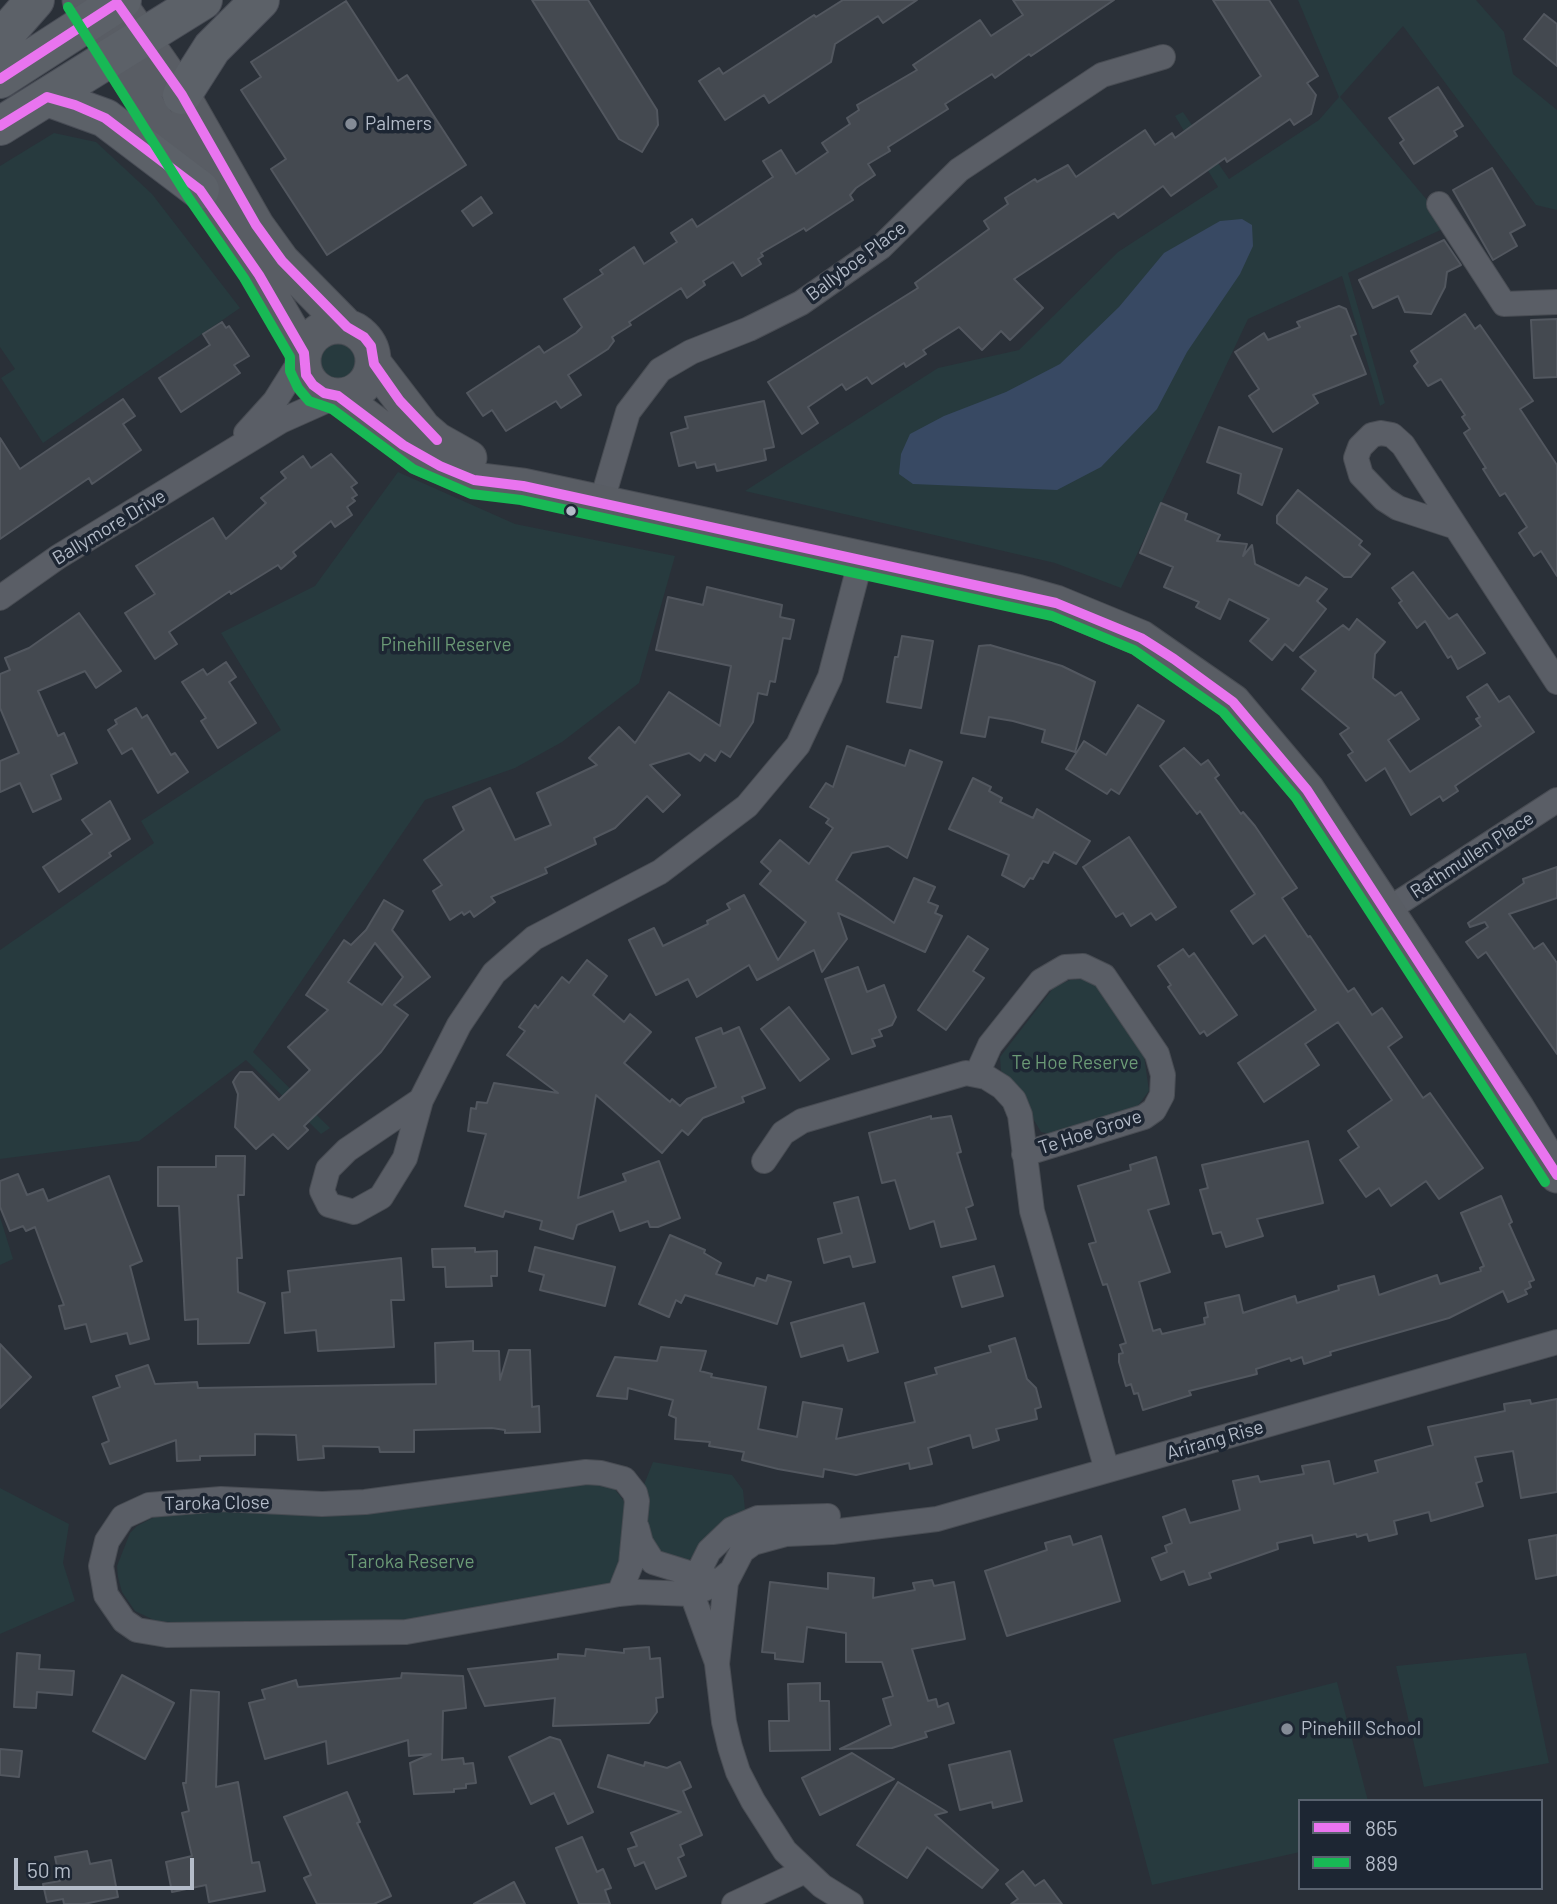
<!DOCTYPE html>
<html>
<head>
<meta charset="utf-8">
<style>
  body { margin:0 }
  #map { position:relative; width:1557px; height:1904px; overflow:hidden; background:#2a3038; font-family:Barlow,sans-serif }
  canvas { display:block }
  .legend { position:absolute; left:1298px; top:1799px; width:245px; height:91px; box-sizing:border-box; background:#1d2633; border:2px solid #59626f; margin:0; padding:9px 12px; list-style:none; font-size:21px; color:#b4bcc9 }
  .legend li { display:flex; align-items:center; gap:14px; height:35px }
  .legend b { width:35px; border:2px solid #59626f }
  .scale { position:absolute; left:14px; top:1858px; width:180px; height:32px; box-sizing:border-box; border:4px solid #b4bcc9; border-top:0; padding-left:9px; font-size:21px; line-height:24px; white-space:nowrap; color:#b4bcc9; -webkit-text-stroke:5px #1d2633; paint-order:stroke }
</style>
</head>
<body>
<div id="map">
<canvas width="1557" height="1904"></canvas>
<ul class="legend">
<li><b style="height:9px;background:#e974ef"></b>865</li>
<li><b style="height:9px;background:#18b955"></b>889</li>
</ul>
<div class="scale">50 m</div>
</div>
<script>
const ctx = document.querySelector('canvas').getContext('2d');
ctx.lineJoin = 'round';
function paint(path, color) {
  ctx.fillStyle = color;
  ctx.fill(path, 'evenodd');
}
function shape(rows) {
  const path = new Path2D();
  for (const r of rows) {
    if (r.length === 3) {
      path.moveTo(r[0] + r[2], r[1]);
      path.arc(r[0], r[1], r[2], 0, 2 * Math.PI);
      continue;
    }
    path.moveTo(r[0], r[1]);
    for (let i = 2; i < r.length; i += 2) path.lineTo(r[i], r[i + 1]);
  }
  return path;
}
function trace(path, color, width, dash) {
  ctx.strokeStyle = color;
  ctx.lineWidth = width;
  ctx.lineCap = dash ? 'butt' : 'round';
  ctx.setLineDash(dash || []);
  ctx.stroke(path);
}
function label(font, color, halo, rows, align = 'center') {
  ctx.font = font + ' Barlow,sans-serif';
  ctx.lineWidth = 7;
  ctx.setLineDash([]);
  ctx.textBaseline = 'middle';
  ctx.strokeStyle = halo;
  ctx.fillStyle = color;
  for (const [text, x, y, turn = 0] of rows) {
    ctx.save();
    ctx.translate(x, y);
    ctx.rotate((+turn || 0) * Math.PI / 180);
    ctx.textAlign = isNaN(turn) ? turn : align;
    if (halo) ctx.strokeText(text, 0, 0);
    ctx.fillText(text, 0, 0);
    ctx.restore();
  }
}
paint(shape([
  [1298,0,1476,0,1504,32,1513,74,1557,110,1557,210,1536,205,1403,26,1340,97,1449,226,1348,273,1385,403,1380,406,1342,276,1248,319,1121,588,1055,563,745,491,938,368,1019,350,1118,252,1218,187,1175,116,1183,112,1229,179,1319,120,1339,97],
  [54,133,96,142,152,194,240,308,43,443,1,378,15,369,0,347,0,166],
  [338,362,20],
  [398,472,515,524,675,556,639,683,562,742,515,768,425,800,253,1052,330,1128,321,1134,246,1060,139,1141,0,1159,0,950,154,843,141,821,281,730,221,633,315,586],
  [1082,979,1100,987,1144,1056,1149,1091,1136,1108,1050,1134,1041,1132,1009,1078,1001,1071,1000,1057,1054,987,1070,980],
  [0,1217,13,1259,0,1265],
  [653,1462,732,1475,743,1490,745,1510,724,1525,695,1556,683,1563,667,1562,647,1535,649,1506,643,1487],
  [601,1483,614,1488,626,1504,621,1568,608,1585,420,1620,293,1624,170,1622,156,1621,135,1611,122,1592,118,1577,117,1566,130,1533,137,1526,162,1513],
  [0,1488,69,1524,63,1563,75,1601,0,1634],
  [1526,1653,1549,1763,1424,1787,1396,1666],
  [1337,1682,1368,1801,1300,1801,1300,1852,1152,1885,1113,1739]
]), '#273a3e');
paint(shape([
  [1242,219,1252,225,1253,246,1240,274,1187,352,1157,409,1101,467,1057,490,913,484,899,474,901,454,910,434,944,416,1006,392,1060,364,1119,307,1164,253,1220,221]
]), '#384963');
const building = shape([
  [532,0,588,0,657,110,658,125,642,152,619,139,532,0],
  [843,0,917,0,883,23,878,16,835,44,831,62,769,103,764,95,725,120,699,81,719,68,723,74,814,15,816,17,843,0],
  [1013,0,1114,0,1031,56,1029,54,995,78,992,74,945,104,948,109,888,147,890,151,868,164,875,175,856,188,850,195,853,200,806,231,804,228,761,253,763,256,758,259,761,264,742,276,733,262,703,281,705,285,687,298,681,288,629,322,631,325,612,337,614,341,608,349,568,375,581,395,561,408,556,401,506,431,492,410,483,416,467,393,539,346,544,353,576,333,582,327,564,299,603,274,600,270,634,247,644,264,677,242,671,233,692,219,697,227,773,177,763,161,781,150,796,174,828,152,822,143,850,124,847,118,859,110,857,105,917,70,913,65,980,20,991,36,1023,15,1013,0],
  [1213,0,1269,0,1318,76,1307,83,1316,95,1311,114,1294,125,1290,119,1227,162,1225,158,1171,196,1163,186,1118,218,1114,213,1014,279,1043,308,1010,340,1001,331,982,350,959,327,923,350,926,354,906,367,904,363,872,384,867,377,846,390,842,384,808,407,818,423,802,434,768,382,918,288,915,283,989,229,984,221,1008,204,1005,198,1035,179,1037,182,1068,165,1076,177,1145,130,1155,145,1172,133,1175,138,1261,76,1213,0],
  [346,1,398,81,407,75,466,165,327,255,271,169,286,159,241,90,261,77,251,62,346,1],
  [1544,14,1557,24,1557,66,1524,39,1544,14],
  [1438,87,1463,126,1454,131,1457,136,1414,164,1400,143,1404,140,1389,118,1438,87],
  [1492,168,1525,225,1510,233,1517,246,1493,260,1453,190,1492,168],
  [481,197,492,213,473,226,462,211,481,197],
  [1444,240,1461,265,1447,272,1445,287,1431,314,1405,312,1398,296,1373,308,1359,280,1444,240],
  [1339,306,1346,309,1356,334,1351,336,1366,374,1313,395,1318,403,1273,432,1249,396,1259,389,1235,352,1264,333,1268,340,1300,327,1297,322,1339,306],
  [1465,314,1475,329,1480,325,1533,401,1520,409,1557,465,1557,576,1541,551,1534,556,1519,533,1527,527,1505,493,1500,496,1483,469,1486,468,1464,433,1470,429,1462,417,1465,415,1441,379,1428,386,1414,366,1418,362,1411,351,1465,314],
  [1557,319,1557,377,1534,378,1531,320,1557,319],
  [222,322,226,328,229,326,249,356,234,365,240,373,181,412,159,378,210,345,203,334,222,322],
  [123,399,135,416,123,424,141,450,92,484,89,478,0,539,0,438,20,469,123,399],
  [764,401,774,447,764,449,766,460,717,471,715,464,697,468,695,462,679,466,671,433,688,428,685,417,764,401],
  [1219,427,1282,449,1262,505,1238,493,1241,474,1207,462,1219,427],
  [331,454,357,483,351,487,357,495,352,498,355,501,347,507,352,515,335,527,331,521,293,552,296,556,281,569,278,565,231,594,230,591,169,632,177,644,155,659,125,613,155,594,136,566,213,518,226,539,266,503,261,498,286,478,281,472,303,456,311,468,331,454],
  [1298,490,1362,541,1359,545,1370,554,1351,577,1344,577,1277,523,1277,516,1298,490],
  [1161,503,1187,514,1185,520,1220,535,1217,541,1247,544,1243,556,1252,545,1255,564,1299,586,1306,577,1327,589,1317,601,1326,609,1293,651,1285,644,1272,660,1250,641,1269,619,1229,599,1220,619,1196,607,1199,602,1164,587,1173,567,1140,553,1161,503],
  [1413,572,1449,619,1457,614,1485,653,1458,669,1451,656,1448,658,1425,621,1417,628,1399,603,1402,601,1392,588,1413,572],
  [707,587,782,605,780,617,794,620,790,639,783,638,775,682,770,681,767,695,758,693,753,722,730,757,721,751,715,761,705,754,700,761,689,753,650,765,680,795,663,812,647,796,615,828,594,838,596,844,545,868,547,873,491,897,495,902,474,917,470,911,464,915,462,912,450,920,433,891,442,885,424,860,464,830,453,807,490,788,515,840,551,825,537,793,597,765,589,758,619,727,635,743,669,692,720,726,731,666,656,650,668,597,703,605,707,587],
  [79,613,121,671,96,688,85,671,38,691,58,736,64,733,77,763,51,775,61,799,33,812,20,783,0,792,0,761,19,753,0,708,0,674,10,670,5,658,29,648,79,613],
  [1357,619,1385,642,1375,654,1373,678,1395,696,1401,692,1419,719,1388,740,1410,772,1481,726,1476,719,1480,717,1467,697,1487,684,1499,702,1509,696,1534,732,1455,786,1458,791,1443,801,1440,796,1411,815,1385,768,1366,781,1348,755,1353,752,1340,734,1349,728,1302,689,1316,671,1300,657,1343,625,1349,630,1357,619],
  [902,636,933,641,921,708,887,702,895,657,898,657,902,636],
  [990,645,1062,666,1095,682,1075,752,1042,742,1045,730,1013,721,989,717,985,737,961,733,979,646,990,645],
  [226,662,236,677,229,682,256,723,218,748,201,721,206,718,182,682,203,669,207,675,226,662],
  [1138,705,1164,721,1119,794,1111,789,1107,794,1066,769,1084,741,1106,755,1138,705],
  [136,708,142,718,147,715,171,755,175,753,188,772,158,793,132,748,122,754,108,730,117,724,115,720,136,708],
  [847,746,905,766,910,750,942,762,907,858,888,846,852,853,836,880,894,923,914,878,935,887,928,902,938,906,935,913,942,916,925,952,838,913,847,939,822,972,814,950,757,980,749,965,697,997,688,979,656,995,629,940,654,928,663,946,708,924,707,921,730,909,727,904,744,895,778,960,806,922,760,884,771,871,761,862,780,840,809,864,833,828,826,823,829,819,810,807,826,783,833,787,847,746],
  [1184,748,1201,765,1208,760,1219,775,1215,778,1241,814,1243,812,1255,826,1297,888,1282,898,1308,937,1310,936,1348,992,1354,988,1372,1015,1382,1008,1402,1037,1388,1047,1423,1098,1430,1093,1483,1168,1439,1199,1426,1181,1391,1206,1379,1188,1366,1197,1340,1160,1359,1147,1348,1131,1392,1100,1338,1022,1305,1044,1319,1065,1264,1102,1238,1063,1316,1010,1265,935,1253,944,1231,911,1255,894,1200,811,1197,814,1160,766,1184,748],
  [973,778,991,787,989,791,1002,798,1000,802,1033,818,1037,809,1090,841,1076,864,1054,852,1048,863,1043,861,1033,879,1030,878,1024,887,1002,875,1009,855,949,829,973,778],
  [110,801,130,839,109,853,111,856,59,892,43,867,92,834,82,820,110,801],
  [1129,837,1176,907,1156,920,1151,913,1131,926,1123,913,1116,917,1083,867,1129,837],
  [1557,867,1557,898,1509,914,1534,949,1543,943,1557,963,1557,1054,1486,952,1478,958,1466,942,1488,927,1485,922,1470,927,1468,923,1524,883,1523,879,1557,867],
  [384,900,403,911,392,930,430,977,394,1005,408,1015,381,1052,304,1126,308,1130,288,1149,273,1134,256,1149,235,1127,238,1094,233,1082,236,1077,240,1072,252,1072,279,1100,310,1070,288,1047,328,1010,306,995,344,940,351,945,366,930,384,900],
  [375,943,403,977,382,1005,348,982,375,943],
  [968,936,988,949,973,971,984,978,946,1030,918,1010,968,936],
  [1183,949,1189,957,1194,953,1237,1015,1207,1036,1204,1031,1200,1034,1168,987,1171,985,1158,966,1183,949],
  [587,960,607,976,593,995,624,1022,630,1014,651,1032,624,1063,670,1102,672,1099,680,1106,687,1099,716,1087,696,1038,721,1028,723,1034,739,1027,765,1088,742,1097,744,1102,703,1118,688,1135,682,1130,662,1153,596,1095,578,1198,626,1181,623,1174,659,1161,680,1218,658,1227,650,1227,648,1221,620,1231,613,1211,577,1225,573,1239,540,1229,542,1221,505,1211,503,1217,465,1206,486,1134,468,1131,471,1108,476,1109,477,1102,487,1103,494,1083,558,1093,507,1055,525,1031,519,1027,535,1005,538,1008,562,977,569,983,587,960],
  [858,967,867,992,884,985,896,1017,892,1025,879,1030,882,1036,872,1039,875,1046,852,1054,825,979,858,967],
  [789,1007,829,1059,800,1081,761,1029,789,1007],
  [931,1116,931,1119,951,1116,961,1152,957,1153,973,1205,966,1208,976,1239,941,1247,934,1221,910,1229,895,1180,882,1183,869,1133,931,1116],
  [1308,1141,1323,1203,1257,1219,1263,1236,1226,1247,1221,1232,1213,1234,1200,1190,1208,1188,1202,1165,1308,1141],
  [216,1156,245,1156,244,1195,238,1195,242,1258,237,1258,238,1292,265,1303,249,1343,198,1344,198,1319,185,1320,179,1206,158,1206,158,1167,216,1167,216,1156],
  [1156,1157,1169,1204,1148,1210,1170,1272,1139,1282,1153,1331,1160,1329,1162,1334,1205,1324,1204,1318,1208,1317,1205,1303,1239,1295,1243,1313,1295,1296,1297,1303,1339,1290,1338,1286,1374,1276,1379,1295,1437,1275,1440,1284,1481,1271,1480,1268,1484,1266,1461,1213,1501,1196,1512,1222,1509,1224,1534,1280,1529,1282,1531,1287,1525,1290,1527,1294,1508,1302,1503,1291,1449,1318,1330,1352,1331,1355,1304,1364,1302,1357,1291,1361,1290,1358,1256,1369,1257,1374,1189,1391,1191,1395,1143,1410,1138,1393,1134,1394,1131,1384,1126,1386,1119,1362,1119,1354,1123,1353,1120,1345,1126,1343,1107,1284,1103,1285,1089,1244,1096,1242,1078,1186,1131,1170,1130,1165,1156,1157],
  [18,1174,27,1195,43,1189,48,1201,109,1176,142,1261,130,1266,149,1339,130,1344,127,1333,91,1342,86,1324,65,1329,59,1306,64,1305,35,1227,26,1231,23,1226,10,1231,0,1207,0,1181,18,1174],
  [858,1197,875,1262,853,1267,850,1256,824,1263,818,1239,842,1233,834,1203,858,1197],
  [670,1235,705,1250,704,1253,721,1263,716,1274,754,1286,757,1278,766,1281,768,1275,791,1282,777,1324,685,1295,681,1303,676,1300,669,1317,639,1304,670,1235],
  [535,1247,615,1267,605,1306,540,1290,544,1275,529,1271,535,1247],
  [475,1248,475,1252,497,1251,497,1276,491,1276,492,1286,446,1287,445,1267,433,1267,432,1249,475,1248],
  [401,1258,404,1300,391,1300,394,1347,318,1351,316,1330,285,1333,282,1293,290,1292,288,1271,401,1258],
  [994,1266,1003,1296,962,1307,953,1277,994,1266],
  [864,1303,878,1352,848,1361,843,1345,801,1357,791,1323,864,1303],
  [1015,1338,1027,1379,1036,1388,1041,1407,1035,1409,1037,1419,996,1429,999,1440,973,1448,970,1435,928,1448,932,1464,910,1469,909,1463,856,1475,824,1469,823,1477,778,1469,742,1460,744,1452,709,1446,710,1442,675,1439,676,1418,669,1415,673,1400,628,1388,627,1399,597,1396,615,1357,657,1361,661,1347,706,1351,700,1371,712,1374,711,1377,766,1387,758,1429,797,1437,803,1402,842,1409,836,1439,915,1422,905,1383,937,1374,935,1368,991,1352,989,1346,1015,1338],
  [473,1341,473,1351,499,1351,500,1380,509,1350,530,1350,532,1407,539,1406,540,1432,505,1433,505,1430,492,1428,414,1430,414,1452,380,1452,379,1447,323,1446,324,1458,298,1460,296,1435,255,1434,255,1455,200,1456,200,1460,177,1461,176,1440,110,1464,102,1444,109,1441,93,1397,120,1387,116,1376,148,1365,155,1384,197,1382,198,1388,436,1384,435,1343,473,1341],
  [0,1344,31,1377,0,1408,0,1344],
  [1557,1399,1557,1492,1521,1498,1513,1451,1475,1457,1482,1481,1476,1483,1483,1506,1431,1521,1429,1512,1394,1521,1397,1534,1369,1541,1367,1534,1357,1537,1356,1534,1314,1543,1312,1535,1277,1543,1278,1549,1209,1573,1211,1578,1189,1585,1184,1571,1161,1580,1152,1558,1167,1552,1165,1546,1172,1543,1163,1517,1185,1509,1190,1523,1240,1510,1233,1481,1258,1476,1260,1482,1304,1474,1302,1466,1329,1461,1334,1484,1378,1472,1375,1461,1433,1445,1428,1427,1505,1411,1504,1404,1530,1400,1531,1404,1557,1399],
  [1557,1535,1557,1575,1536,1579,1529,1540,1557,1535],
  [1070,1536,1073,1545,1101,1536,1120,1601,1007,1636,985,1571,1047,1550,1045,1543,1070,1536],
  [828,1573,874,1578,873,1598,915,1590,913,1583,932,1580,934,1586,954,1582,965,1639,912,1649,928,1701,936,1699,938,1707,948,1703,954,1723,925,1732,927,1737,892,1748,840,1749,891,1725,883,1699,893,1696,882,1662,846,1662,846,1633,807,1627,803,1662,775,1659,775,1653,762,1652,770,1582,828,1589,828,1573],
  [649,1647,650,1659,660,1658,663,1697,656,1698,657,1712,649,1723,553,1726,555,1698,485,1706,468,1669,558,1659,558,1654,585,1656,586,1649,624,1653,624,1649,649,1647],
  [17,1653,40,1655,39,1669,74,1671,72,1695,37,1692,36,1708,14,1707,17,1653],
  [402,1673,463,1676,466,1708,443,1711,442,1760,463,1758,464,1764,473,1763,476,1783,466,1784,466,1788,454,1789,454,1792,414,1794,410,1763,431,1754,409,1756,408,1740,328,1764,326,1741,265,1759,249,1703,265,1699,262,1690,296,1680,298,1687,401,1678,402,1673],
  [122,1675,174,1703,145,1759,93,1731,122,1675],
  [820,1683,820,1701,829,1701,830,1750,770,1751,769,1721,789,1721,788,1684,820,1683],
  [191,1690,219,1692,216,1787,238,1782,252,1863,259,1862,265,1891,209,1902,206,1885,172,1892,166,1862,192,1856,182,1813,189,1811,183,1783,186,1783,191,1690],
  [550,1737,560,1740,593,1812,568,1824,554,1793,531,1804,509,1757,550,1737],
  [0,1749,22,1751,19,1777,0,1775,0,1749],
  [1010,1751,1022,1801,993,1808,992,1802,960,1810,949,1765,1010,1751],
  [852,1753,894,1779,820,1815,802,1778,852,1753],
  [608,1755,644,1766,645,1762,667,1768,680,1762,691,1787,683,1791,702,1835,680,1845,684,1855,678,1858,686,1876,656,1889,644,1862,635,1866,628,1849,637,1846,631,1833,681,1812,598,1787,608,1755],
  [898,1782,947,1812,935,1815,998,1870,982,1888,927,1847,907,1878,857,1845,898,1782],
  [347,1792,360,1822,357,1823,391,1896,374,1904,317,1904,304,1878,311,1875,284,1817,347,1792],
  [582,1837,597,1872,603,1869,611,1888,605,1890,610,1904,579,1904,556,1848,582,1837],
  [87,1851,90,1864,111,1860,118,1897,84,1904,64,1904,63,1899,47,1902,43,1884,60,1881,55,1857,87,1851],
  [1023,1871,1035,1886,1044,1880,1062,1904,1011,1904,1018,1899,1006,1884,1023,1871],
  [514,1882,525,1904,474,1904,514,1882]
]);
paint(building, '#444950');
trace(building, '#52575f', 2);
const street = shape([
  [1439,204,1504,304,1557,302],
  [246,433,275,401,304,355],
  [1381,433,1392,435,1403,445,1456,527,1398,508,1384,499,1361,475,1356,458,1360,447,1372,435,1381,433],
  [601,504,628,412,660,370,691,352,749,329,801,303,881,247,959,170,1102,75,1163,57],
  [1456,527,1557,682],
  [0,598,58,557,281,421,337,396],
  [1386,911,1557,800],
  [977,1074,990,1045,1041,981,1065,967,1083,966,1104,976,1157,1054,1163,1075,1162,1095,1154,1110,1144,1117,1024,1154],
  [421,1100,459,1025,494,973,534,938,660,872,747,806,798,745,830,677,861,559],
  [421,1100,405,1158,381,1197,354,1212,329,1205,322,1191,328,1169,347,1150,421,1100],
  [764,1161,783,1133,802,1121,966,1073,986,1077,1002,1087,1014,1100,1020,1115,1032,1211,1107,1470],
  [637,1528,641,1543,653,1562,711,1580],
  [619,1594,631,1564,637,1501,635,1493,624,1479,601,1473,586,1472,365,1502,322,1504,221,1499,149,1505,123,1517,107,1541,101,1566,106,1595,124,1621,137,1630,167,1635,406,1632,619,1594,639,1592,692,1594,716,1584,729,1573],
  [716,1660,692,1594,698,1573,709,1551,732,1529,758,1518,828,1516],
  [734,1904,805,1871],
  [851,1904,822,1886,785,1851,753,1801,738,1772,730,1747,724,1722,717,1664,726,1582,742,1551,753,1543,786,1534,832,1532,937,1519,1557,1342]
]);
const secondary = shape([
  [80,0,200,190,256,270,304,353],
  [116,0,182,95,256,225,282,261,347,327],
  [338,361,35],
  [374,364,423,428,437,440,469,458],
  [338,396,420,457,474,480,523,486,1017,592,1056,603,1141,638,1233,702,1307,790,1517,1109,1557,1175]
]);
const primary = shape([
  [0,40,35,0],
  [0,79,122,0],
  [182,95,212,48,260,0],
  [47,97,105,118,200,190],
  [0,126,203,0]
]);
trace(street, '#484c53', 26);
trace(secondary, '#484c53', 37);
trace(primary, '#484c55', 40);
trace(street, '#5a5e66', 24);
trace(secondary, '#595d64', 35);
trace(primary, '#5c6168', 38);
trace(shape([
  [0,79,117,3,182,95,256,225,282,261,347,327,364,337,371,346,374,364,400,401,437,440],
  [0,126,47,97,75,105,105,118,200,190,259,275,304,353,306,375,313,385,324,393,338,396,403,445,440,466,474,480,523,486,1056,603,1141,638,1174,659,1233,702,1307,790,1557,1175]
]), '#e974ef', 10);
trace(shape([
  [68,7,188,197,244,278,290,357,290,371,298,388,309,401,332,409,413,469,471,494,521,500,1052,616,1134,650,1223,712,1296,798,1545,1182]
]), '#18b955', 10);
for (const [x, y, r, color] of [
  [351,124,7,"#848b96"],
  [571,511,6,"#b4bcc9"],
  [1287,1729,7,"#848b96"]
]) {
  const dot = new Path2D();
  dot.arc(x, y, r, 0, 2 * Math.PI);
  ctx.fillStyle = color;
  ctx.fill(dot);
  trace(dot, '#1d2633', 2.5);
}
label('19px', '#b4bcc9', '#1d2633', [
  ["Palmers",365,124],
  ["Pinehill School",1301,1729]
], 'left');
label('19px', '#b4bcc9', '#1d2633', [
  ["Ballyboe Place",856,261,-37],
  ["Ballymore Drive",109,527,-31],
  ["Rathmullen Place",1472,855,-33],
  ["Te Hoe Grove",1090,1132,-18],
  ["Arirang Rise",1215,1440,-16],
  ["Taroka Close",217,1503,-1]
]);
label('19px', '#6b9a76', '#1d2633', [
  ["Pinehill Reserve",446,645],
  ["Te Hoe Reserve",1075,1063],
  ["Taroka Reserve",411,1562]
]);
</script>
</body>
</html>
